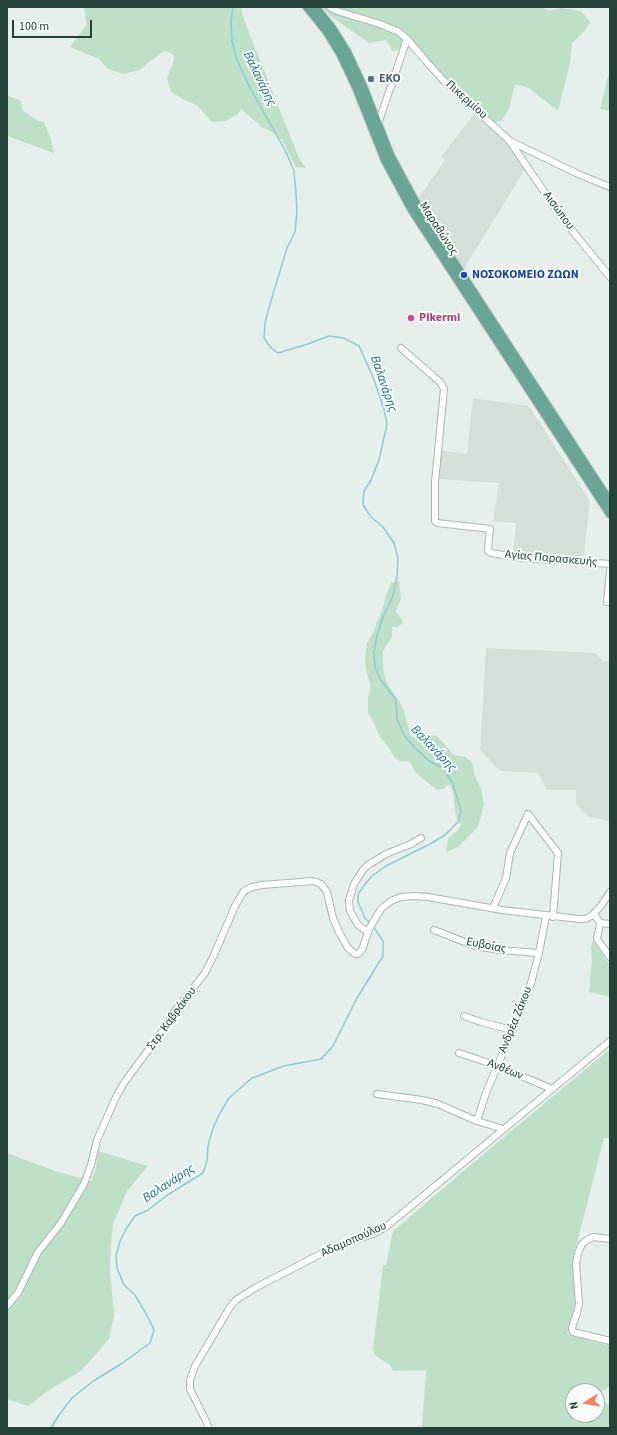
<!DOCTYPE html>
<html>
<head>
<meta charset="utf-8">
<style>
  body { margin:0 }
  #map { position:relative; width:617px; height:1435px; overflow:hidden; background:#e6efeb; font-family:"Source Sans 3",sans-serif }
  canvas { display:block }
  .frame { position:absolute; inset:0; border:8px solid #24423a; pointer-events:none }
  .north { position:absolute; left:565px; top:1383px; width:40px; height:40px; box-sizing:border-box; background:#f7fbf9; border:1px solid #a3b1ad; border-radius:50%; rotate:258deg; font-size:11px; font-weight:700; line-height:16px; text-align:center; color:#24423a }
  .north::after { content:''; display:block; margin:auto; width:14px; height:18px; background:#f4845f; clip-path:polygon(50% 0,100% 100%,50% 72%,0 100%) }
  .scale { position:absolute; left:12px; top:20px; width:80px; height:18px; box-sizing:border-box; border:2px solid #24423a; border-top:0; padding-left:5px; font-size:12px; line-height:14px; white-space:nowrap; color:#24423a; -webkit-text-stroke:3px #f7fbf9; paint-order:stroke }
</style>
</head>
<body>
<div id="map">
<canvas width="617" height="1435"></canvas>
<div class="frame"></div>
<div class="north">N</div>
<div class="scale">100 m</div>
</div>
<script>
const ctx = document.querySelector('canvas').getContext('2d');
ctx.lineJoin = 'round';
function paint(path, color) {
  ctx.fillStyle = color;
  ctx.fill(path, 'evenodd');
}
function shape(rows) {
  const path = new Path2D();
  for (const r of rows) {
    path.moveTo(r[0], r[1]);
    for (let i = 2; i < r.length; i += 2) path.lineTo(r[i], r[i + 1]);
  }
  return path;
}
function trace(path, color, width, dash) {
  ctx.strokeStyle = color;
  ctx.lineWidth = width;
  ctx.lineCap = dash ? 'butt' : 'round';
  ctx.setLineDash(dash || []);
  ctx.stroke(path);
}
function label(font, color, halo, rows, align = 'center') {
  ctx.font = font + ' "Source Sans 3",sans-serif';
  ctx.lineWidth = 4;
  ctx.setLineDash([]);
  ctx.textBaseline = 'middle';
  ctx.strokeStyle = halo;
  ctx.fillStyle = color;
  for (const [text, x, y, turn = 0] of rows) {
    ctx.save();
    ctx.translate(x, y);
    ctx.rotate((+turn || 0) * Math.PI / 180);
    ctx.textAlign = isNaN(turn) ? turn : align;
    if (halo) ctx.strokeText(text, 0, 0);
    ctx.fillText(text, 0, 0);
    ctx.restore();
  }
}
paint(shape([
  [474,114,507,143,525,169,462,272,417,200,445,160,441,157],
  [473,398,529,406,590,501,583,561,513,555,516,523,493,521,499,483,438,479,440,450,467,454],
  [486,648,596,653,602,661,610,661,610,820,607,821,589,817,576,804,576,790,547,790,538,773,500,771,480,750]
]), '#d4dfda');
paint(shape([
  [81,7,241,7,244,20,289,133,299,158,306,168,296,167,282,140,272,132,262,127,241,109,238,114,226,121,212,122,197,105,184,100,171,92,167,78,174,60,173,54,165,51,158,55,140,70,123,74,108,69,99,59,70,47,87,24,84,8],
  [321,7,541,7,549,11,561,8,581,11,590,22,585,31,572,43,570,63,558,111,529,88,515,84,509,109,501,121,495,122,458,91,431,64,418,46,408,37,401,48,393,52,386,40,369,43,332,17],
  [610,69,610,111,600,109],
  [7,95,21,101,23,111,38,121,44,122,51,139,54,153,7,136],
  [399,581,401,599,396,611,403,622,398,627,392,627,392,637,383,651,383,667,386,681,403,708,411,736,420,740,429,735,437,736,454,755,465,757,472,762,475,776,481,789,484,804,478,827,459,846,446,852,448,838,456,832,461,825,456,817,453,793,450,784,443,789,437,790,416,773,410,762,400,761,394,757,389,748,380,737,374,723,368,713,368,698,371,686,367,674,365,659,367,643,373,633,383,607,386,595,391,583],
  [593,940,610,965,610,997,589,992,591,970,592,963,591,947],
  [610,1049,610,1138,604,1138,575,1251,574,1266,576,1311,567,1334,610,1346,610,1386,601,1392,606,1404,610,1405,610,1428,422,1428,426,1370,393,1371,390,1365,375,1355,373,1350,383,1265,386,1265,393,1231,492,1147],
  [573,1391,597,1391,597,1415,573,1415],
  [98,1151,148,1166,127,1191,113,1224,111,1244,110,1269,114,1316,109,1339,82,1370,48,1391,28,1406,7,1399,7,1153,55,1171,91,1181,96,1168]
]), '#bfe0c8');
trace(shape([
  [233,7,231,21,232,41,237,60,249,86,287,154,294,171,296,193,297,211,295,232,287,248,268,311,265,323,264,338,271,348,278,353,308,344,329,336,344,338,359,346,373,377,384,409,387,424,379,460,371,480,364,491,363,505,371,517,383,527,394,543,398,558,397,577,393,596,383,617,377,635,374,653,375,668,380,679,396,700,397,719,404,735,415,748,429,761,443,768,453,784,461,811,458,822,445,835,430,844,386,866,372,876,366,883,358,894,358,902,365,918,371,924],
  [51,1428,59,1415,72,1398,92,1382,124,1362,150,1343,154,1330,149,1319,135,1295,124,1285,117,1268,116,1256,120,1241,126,1229,135,1216,148,1210,169,1194,203,1173,207,1161,208,1146,213,1128,220,1113,229,1098,252,1078,284,1066,321,1059,333,1046,357,998,383,956,383,941,373,926]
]), '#8ec9d4', 1.5);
const minor = shape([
  [330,7,337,11,380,24,399,32,407,39,425,60,443,80,510,141,578,174,610,187],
  [378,124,407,39],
  [511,143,562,218,610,277],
  [401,348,441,383,444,389,435,482,435,521,437,523,490,529,488,548,488,551,491,553,523,558,610,564],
  [607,602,610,570],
  [493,908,506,878,510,853,528,814,558,853,553,917],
  [594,914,600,923,597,939,610,957],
  [600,923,610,924],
  [434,930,475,946,499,950,539,953],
  [368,932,358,925,350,911,349,900,354,884,363,870,368,865,386,854,411,844,421,838],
  [464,1016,481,1022,512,1030],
  [459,1053,498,1066,552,1089],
  [377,1094,422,1100,438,1104,477,1121,503,1129],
  [477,1121,486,1093,521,1010,531,983,539,953,546,916],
  [610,1239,593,1237,587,1240,582,1244,578,1253,576,1264,579,1304,577,1313,572,1328,573,1332,610,1341],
  [7,1306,18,1293,38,1252,61,1223,84,1184,91,1165,97,1140,117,1095,126,1080,161,1033,175,1011,205,973,214,955,235,906,244,891,252,887,262,885,313,881,321,884,327,892,333,918,340,934,348,948,355,954,358,954,362,950,369,929,381,909,391,901,401,897,414,896,428,897,502,910,579,919,586,919,591,916,601,906,610,892],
  [208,1428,207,1423,190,1389,190,1380,195,1366,230,1307,236,1300,255,1288,332,1248,373,1234,387,1226,610,1041]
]);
const major = shape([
  [307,7,327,32,341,55,356,87,385,160,412,210,610,514],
  [315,7,332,28,347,52,362,84,391,157,418,207,610,502]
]);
trace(minor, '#a8b8b2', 8);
trace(major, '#c2cac8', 10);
trace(minor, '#fff', 6);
trace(major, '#6aa596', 8);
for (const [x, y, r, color] of [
  [371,79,4,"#5c6f8a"],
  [464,275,4,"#1a4fb4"],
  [411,318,4,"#d1479c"]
]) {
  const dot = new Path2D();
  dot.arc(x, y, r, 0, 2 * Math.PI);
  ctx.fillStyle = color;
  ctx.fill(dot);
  trace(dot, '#f7fbf9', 1.5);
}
label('bold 12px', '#4e5e75', '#f7fbf9', [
  ["EKO",379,79]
], 'left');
label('12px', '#24423a', '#f7fbf9', [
  ["Πικερμίου",466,100,42],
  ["Αισώπου",558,211,54],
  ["Μαραθώνος",438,229,57],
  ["Αγίας Παρασκευής",551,559,5],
  ["Ευβοίας",486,946,11],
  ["Στρ. Καβράκου",172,1019,-54],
  ["Ανδρέα Ζάκου",516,1020,-68],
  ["Ανθέων",505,1070,22],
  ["Αδαμοπούλου",354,1240,-24]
]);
label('bold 12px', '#164399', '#f7fbf9', [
  ["ΝΟΣΟΚΟΜΕΙΟ ΖΩΩΝ",472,275]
], 'left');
label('bold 12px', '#b23c85', '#f7fbf9', [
  ["Pikermi",419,318]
], 'left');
label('italic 13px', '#1c6f80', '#f7fbf9', [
  ["Βαλανάρης",259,79,64],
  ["Βαλανάρης",383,384,71],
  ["Βαλανάρης",433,749,46],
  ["Βαλανάρης",169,1184,-33]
]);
</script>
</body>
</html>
